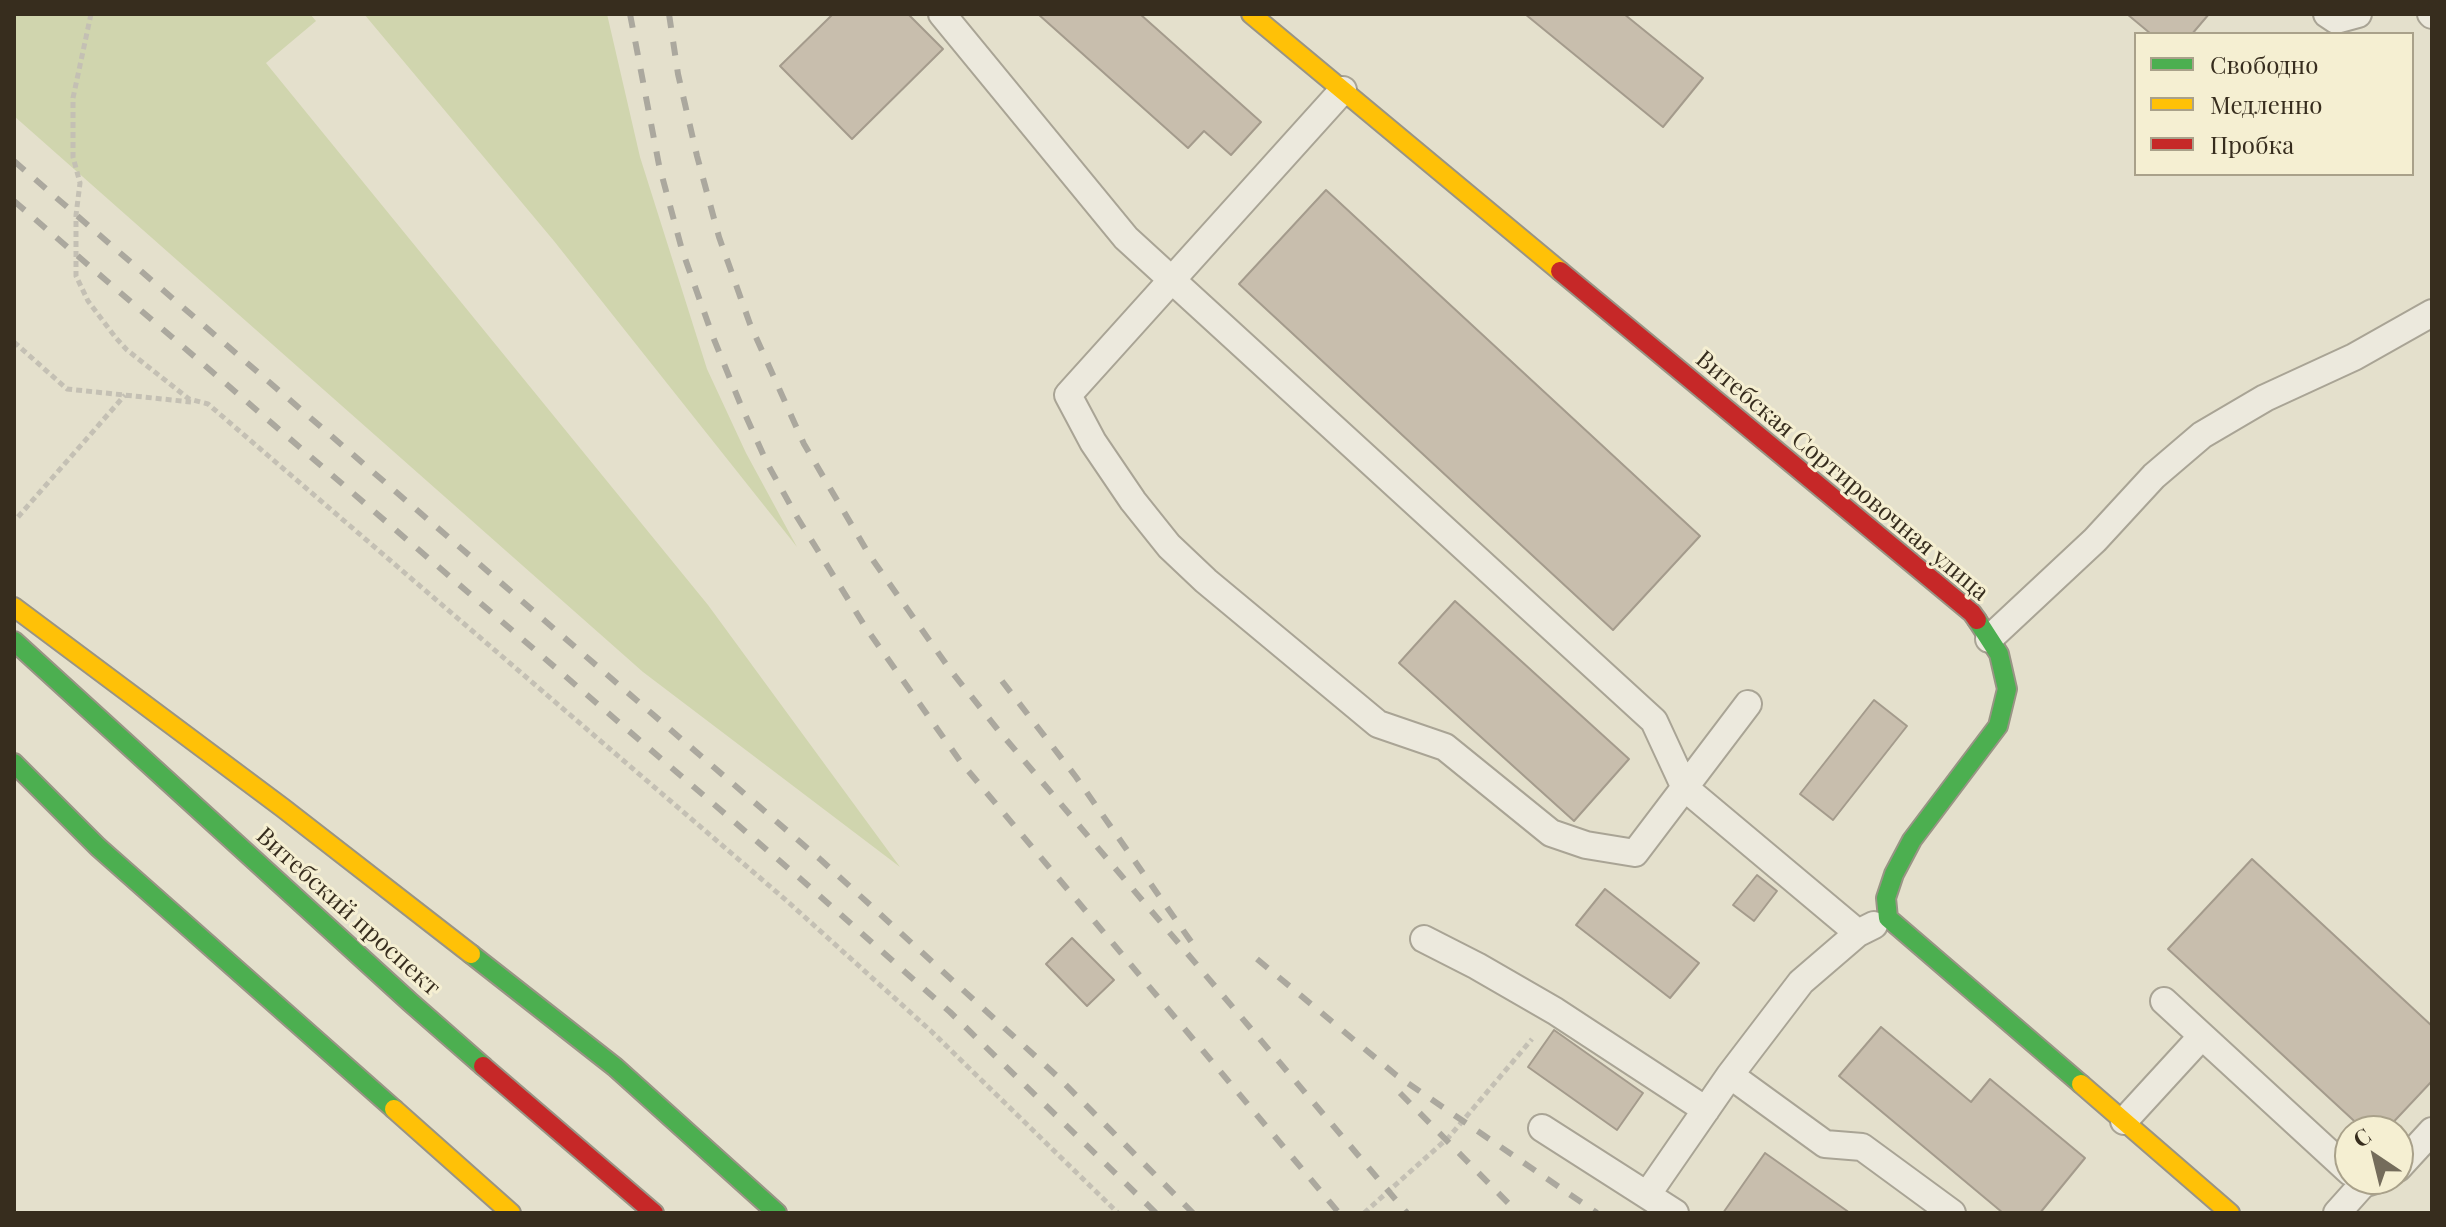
<!DOCTYPE html>
<html>
<head>
<meta charset="utf-8">
<style>
  body { margin:0 }
  #map { position:relative; width:2446px; height:1227px; overflow:hidden; background:#e4e0cc; font-family:"Playfair Display",serif }
  canvas { display:block }
  .frame { position:absolute; inset:0; border:16px solid #372d1e; pointer-events:none }
  .legend { position:absolute; left:2134px; top:32px; width:280px; height:144px; box-sizing:border-box; background:#f5efd2; border:2px solid #a9a18a; margin:0; padding:10px 14px; list-style:none; font-size:24px; color:#372d1e }
  .legend li { display:flex; align-items:center; gap:16px; height:40px }
  .legend b { width:40px; border:2px solid #a9a18a }
  .north { position:absolute; left:2334px; top:1115px; width:80px; height:80px; box-sizing:border-box; background:#f5efd2; border:2px solid #a9a18a; border-radius:50%; rotate:325deg; font-size:22px; font-weight:700; line-height:32px; text-align:center; color:#372d1e }
  .north::after { content:''; display:block; margin:auto; width:28px; height:36px; background:#746c5b; clip-path:polygon(50% 0,100% 100%,50% 72%,0 100%) }
</style>
</head>
<body>
<div id="map">
<canvas width="2446" height="1227"></canvas>
<div class="frame"></div>
<ul class="legend">
<li><b style="height:10px;background:#4caf50"></b>Свободно</li>
<li><b style="height:10px;background:#ffc107"></b>Медленно</li>
<li><b style="height:10px;background:#c62828"></b>Пробка</li>
</ul>
<div class="north">С</div>
</div>
<script>
const ctx = document.querySelector('canvas').getContext('2d');
ctx.lineJoin = 'round';
function paint(path, color) {
  ctx.fillStyle = color;
  ctx.fill(path, 'evenodd');
}
function shape(rows) {
  const path = new Path2D();
  for (const r of rows) {
    path.moveTo(r[0], r[1]);
    for (let i = 2; i < r.length; i += 2) path.lineTo(r[i], r[i + 1]);
  }
  return path;
}
function trace(path, color, width, dash) {
  ctx.strokeStyle = color;
  ctx.lineWidth = width;
  ctx.lineCap = dash ? 'butt' : 'round';
  ctx.setLineDash(dash || []);
  ctx.stroke(path);
}
function label(font, color, halo, rows, align = 'center') {
  ctx.font = font + ' "Playfair Display",serif';
  ctx.lineWidth = 6;
  ctx.setLineDash([]);
  ctx.textBaseline = 'middle';
  ctx.strokeStyle = halo;
  ctx.fillStyle = color;
  for (const [text, x, y, turn = 0] of rows) {
    ctx.save();
    ctx.translate(x, y);
    ctx.rotate((+turn || 0) * Math.PI / 180);
    ctx.textAlign = isNaN(turn) ? turn : align;
    if (halo) ctx.strokeText(text, 0, 0);
    ctx.fillText(text, 0, 0);
    ctx.restore();
  }
}
paint(shape([
  [14,14,310,14,316,21,266,63,708,605,900,867,643,672,14,116],
  [364,14,607,14,640,157,707,369,746,453,797,547,554,241]
]), '#d0d5ae');
const building = shape([
  [833,14,908,14,943,49,852,139,780,66,833,14],
  [1038,14,1140,14,1261,122,1231,155,1204,131,1188,148,1038,14],
  [1525,14,1624,14,1703,78,1663,127,1525,14],
  [2127,14,2209,14,2192,34,2151,34,2127,14],
  [1326,190,1700,536,1613,630,1239,284,1326,190],
  [1455,601,1629,759,1574,821,1399,663,1455,601],
  [1874,700,1907,726,1833,820,1800,794,1874,700],
  [2252,859,2432,1026,2432,1081,2385,1131,2365,1131,2168,949,2252,859],
  [1757,875,1777,891,1754,921,1733,905,1757,875],
  [1605,889,1699,963,1670,998,1576,925,1605,889],
  [1072,938,1114,980,1087,1006,1046,964,1072,938],
  [1881,1027,1971,1102,1990,1079,2085,1158,2040,1213,2003,1213,1839,1076,1881,1027],
  [1554,1030,1643,1093,1617,1130,1528,1067,1554,1030],
  [1765,1153,1850,1213,1723,1213,1765,1153]
]);
paint(building, '#c8bead');
trace(building, '#a49b8c', 2);
const lane = shape([
  [942,14,1126,238,1654,721,1685,788,1858,933],
  [2327,14,2336,20,2358,14],
  [2431,14,2432,15],
  [1343,90,1068,395,1093,442,1133,501,1169,546,1206,581,1378,724,1445,747,1551,833,1586,845,1635,853,1748,704],
  [1989,639,2095,540,2154,476,2202,435,2265,398,2354,357,2432,313],
  [1424,939,1477,966,1555,1011,1706,1110],
  [2164,1001,2350,1172],
  [1730,1075,1825,1144,1862,1147,1952,1213],
  [2124,1121,2202,1036],
  [1542,1128,1675,1213],
  [2398,1168,2432,1131],
  [1647,1195,1730,1075,1801,982,1858,933,1874,925],
  [2337,1213,2363,1184,2379,1179]
]);
const fast = shape([
  [1977,620,1999,654,2007,689,1998,726,1912,840,1894,874,1886,898,1888,918,2081,1084],
  [14,641,410,1002,483,1066],
  [14,763,98,847,394,1109],
  [471,954,615,1067,777,1213]
]);
const slow = shape([
  [1251,14,1560,271],
  [14,607,283,808,471,954],
  [2081,1084,2230,1213],
  [394,1109,511,1213]
]);
const jam = shape([
  [1560,271,1972,613,1977,620],
  [483,1066,654,1213]
]);
trace(lane, '#a9a495', 30);
trace(fast, '#999485', 22);
trace(slow, '#999485', 22);
trace(jam, '#999485', 22);
trace(shape([
  [91,14,73,98,73,157,80,183,76,215,76,276,88,301,116,338,127,350,189,399,208,404,787,901,931,1031,1118,1213],
  [14,342,67,389,191,402],
  [18,517,125,395],
  [1364,1213,1449,1137,1532,1039]
]), '#c4c0b4', 5, [6, 4]);
trace(lane, '#ece9dd', 26);
trace(fast, '#4caf50', 18);
trace(slow, '#ffc107', 18);
trace(jam, '#c62828', 18);
trace(shape([
  [630,14,659,165,682,250,713,337,740,403,767,463,797,517,866,628,960,761,1339,1213],
  [669,14,678,74,697,156,719,237,750,324,804,444,870,556,951,671,999,731,1407,1213],
  [14,161,821,860,1057,1076,1193,1213],
  [14,201,803,881,950,1012,1156,1213],
  [1002,681,1076,777,1192,943],
  [1257,959,1396,1075,1597,1213],
  [1400,1093,1518,1213]
]), '#aba89e', 6, [14, 14]);
label('24px', '#372d1e', '#f5efd2', [
  ["Витебская Сортировочная улица",1842,476,40],
  ["Витебский проспект",348,912,42]
]);
</script>
</body>
</html>
